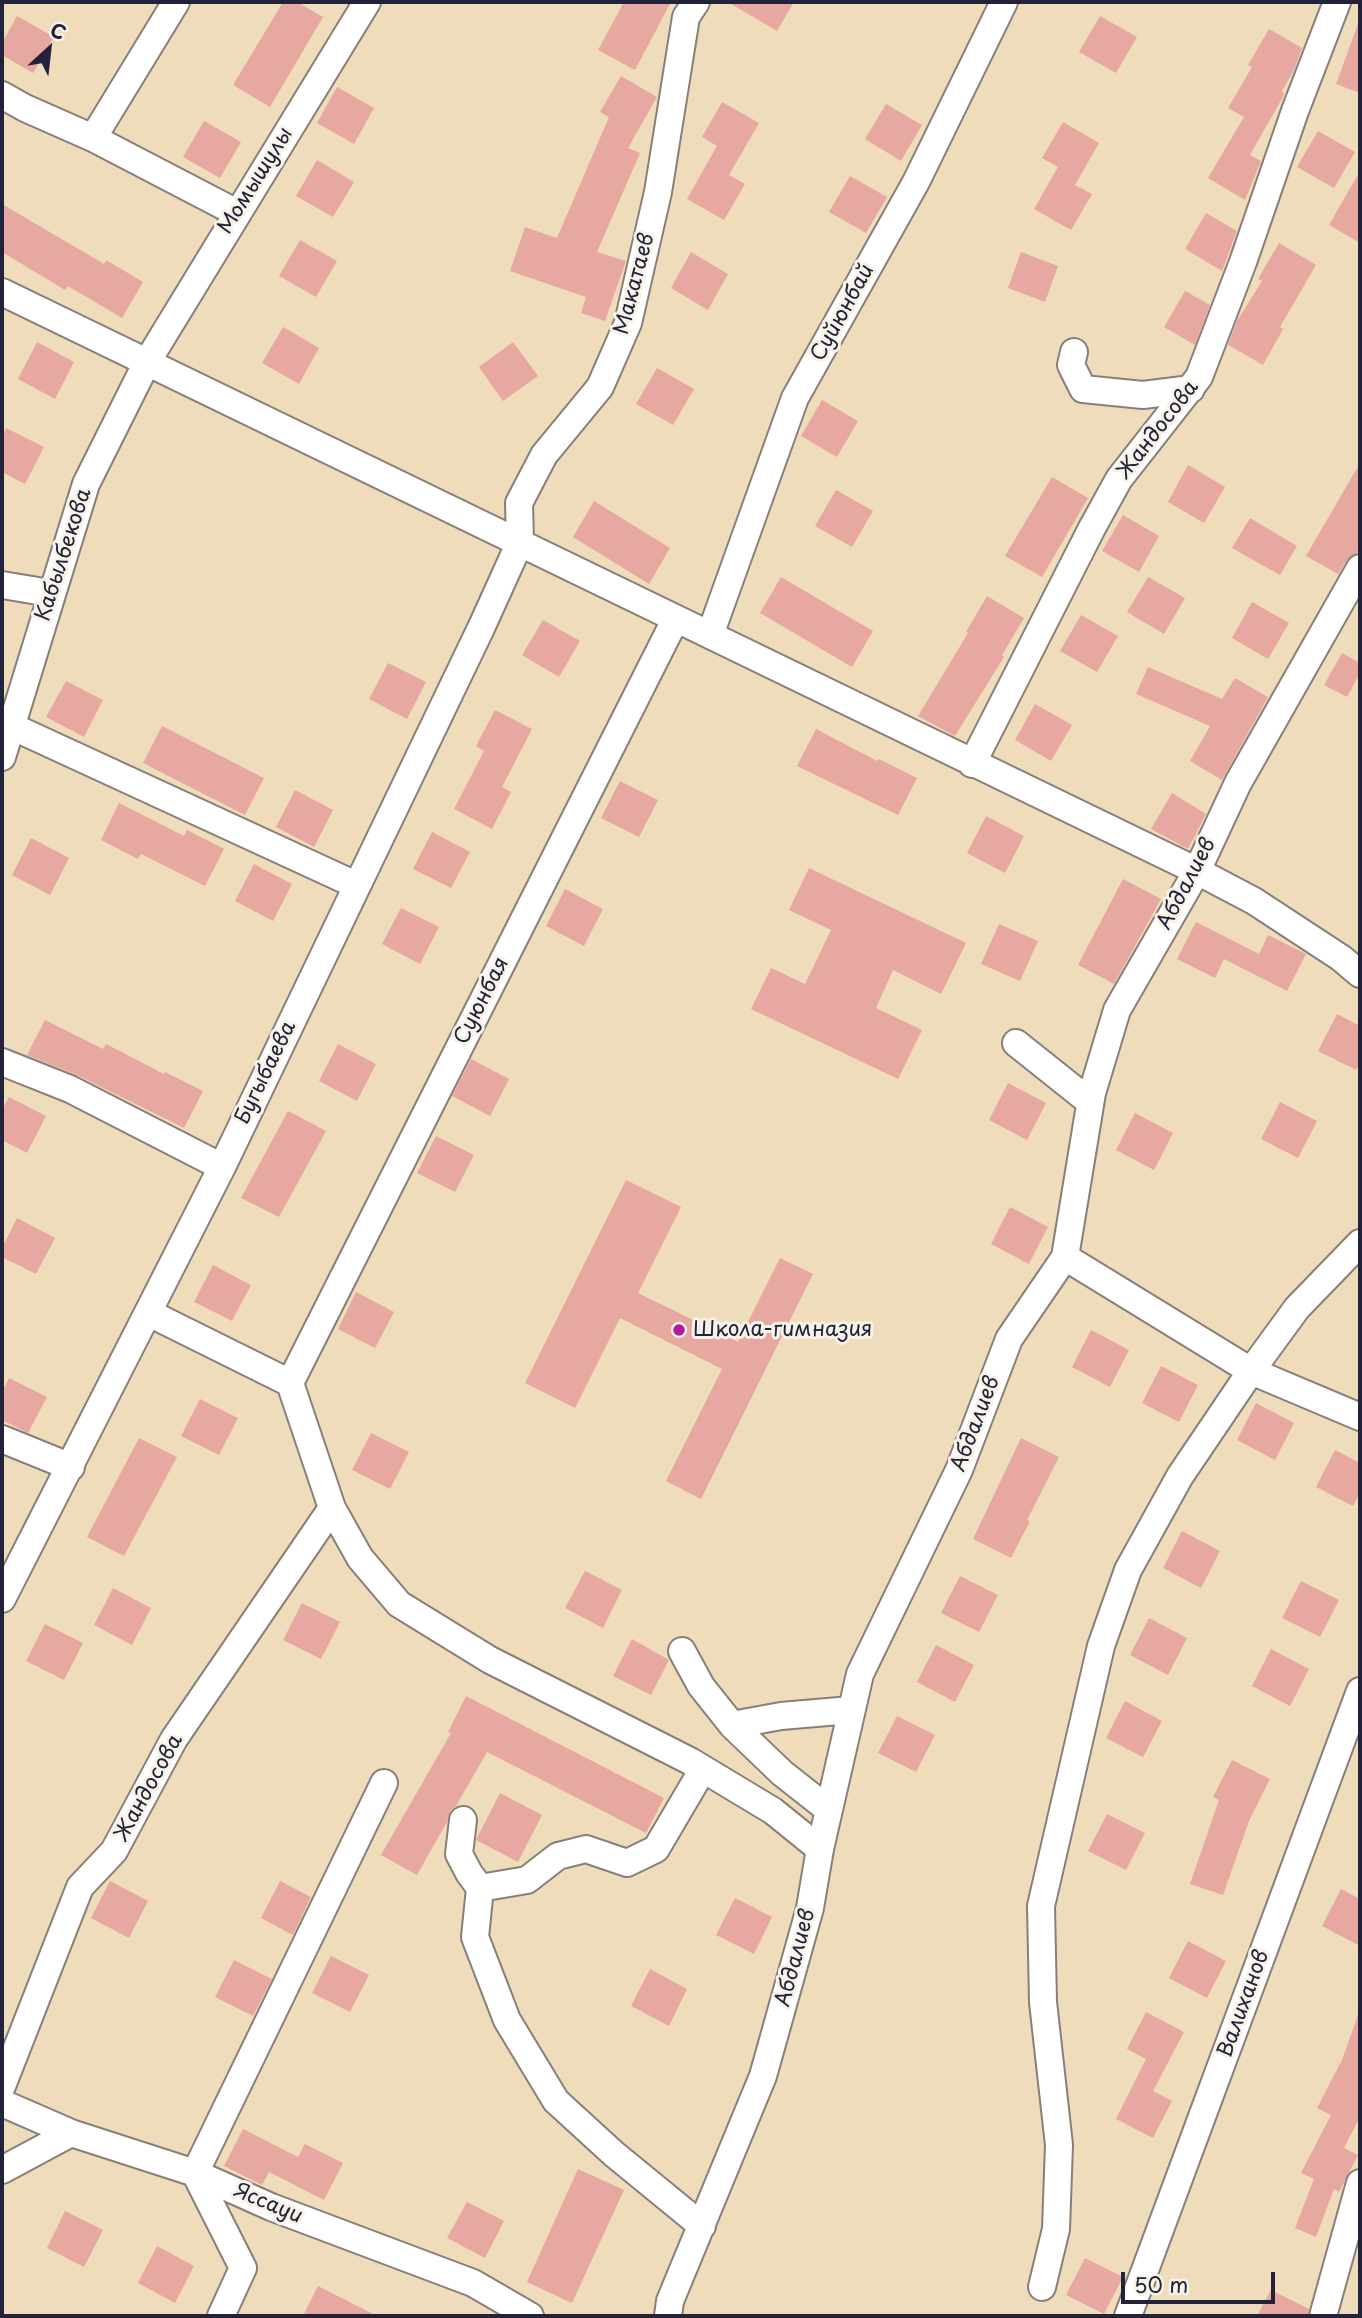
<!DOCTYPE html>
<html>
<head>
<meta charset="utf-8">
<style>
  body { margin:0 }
  #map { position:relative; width:1362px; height:2318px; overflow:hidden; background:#efdcba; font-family:"Playpen Sans",sans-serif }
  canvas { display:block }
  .frame { position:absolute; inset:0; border:4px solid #22223b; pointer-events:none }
  .north { position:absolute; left:14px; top:14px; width:70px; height:70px; -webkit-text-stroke:5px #f7f3e8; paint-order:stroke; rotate:27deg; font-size:19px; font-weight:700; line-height:28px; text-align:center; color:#22223b }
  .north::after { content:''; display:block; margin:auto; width:24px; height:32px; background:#22223b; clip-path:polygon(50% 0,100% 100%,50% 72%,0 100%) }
  .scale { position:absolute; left:1121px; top:2272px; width:154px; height:32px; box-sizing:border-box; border:4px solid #22223b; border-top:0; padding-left:9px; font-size:21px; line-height:24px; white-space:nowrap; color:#22223b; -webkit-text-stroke:5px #f7f3e8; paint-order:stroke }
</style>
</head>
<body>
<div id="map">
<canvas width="1362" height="2318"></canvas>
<div class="frame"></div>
<div class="north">С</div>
<div class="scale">50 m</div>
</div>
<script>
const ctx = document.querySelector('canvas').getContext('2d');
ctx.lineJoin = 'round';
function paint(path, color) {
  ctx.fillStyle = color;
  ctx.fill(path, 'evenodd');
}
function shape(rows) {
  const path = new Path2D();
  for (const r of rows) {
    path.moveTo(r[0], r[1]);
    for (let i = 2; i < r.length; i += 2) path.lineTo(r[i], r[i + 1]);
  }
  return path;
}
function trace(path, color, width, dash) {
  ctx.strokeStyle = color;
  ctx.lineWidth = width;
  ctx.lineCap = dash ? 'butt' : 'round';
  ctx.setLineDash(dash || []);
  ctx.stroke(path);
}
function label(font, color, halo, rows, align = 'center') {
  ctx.font = font + ' "Playpen Sans",sans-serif';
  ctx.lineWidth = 6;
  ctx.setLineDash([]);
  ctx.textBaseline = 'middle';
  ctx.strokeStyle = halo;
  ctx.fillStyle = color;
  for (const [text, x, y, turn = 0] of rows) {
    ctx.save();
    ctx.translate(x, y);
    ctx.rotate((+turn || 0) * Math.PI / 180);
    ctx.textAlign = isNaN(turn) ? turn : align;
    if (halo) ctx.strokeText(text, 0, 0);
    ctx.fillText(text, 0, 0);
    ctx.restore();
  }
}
paint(shape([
  [283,2,297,2,323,17,270,107,233,85],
  [624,2,671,2,635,70,598,50],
  [728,2,794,2,777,31],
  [17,16,54,37,33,73,2,55,2,43],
  [1100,16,1137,37,1116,73,1079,52],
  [1358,24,1360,25,1360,93,1336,84],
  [1269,29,1302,48,1294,70,1282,91,1284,95,1250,155,1261,161,1245,200,1208,178,1244,117,1228,108,1252,67,1248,65],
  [621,76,657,97,628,148,640,153,597,252,626,261,605,321,581,313,586,297,510,271,525,227,557,238,609,117,600,112],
  [337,87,374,108,354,144,317,123],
  [722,102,759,123,729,175,745,184,724,220,687,199,717,146,702,137],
  [886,104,922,125,901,161,865,139],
  [204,121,241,142,220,178,183,157],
  [1063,122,1099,143,1075,185,1092,194,1071,230,1034,209,1058,167,1042,158],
  [1318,131,1355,152,1334,188,1297,167],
  [317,160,354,182,333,217,296,196],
  [1360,171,1360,243,1329,225],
  [850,176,887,197,866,233,829,212],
  [2,204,104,264,106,260,143,282,122,318,68,286,65,290,2,252],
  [1206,213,1237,231,1222,271,1185,249],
  [300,240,337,261,316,297,279,276],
  [1279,243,1316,265,1280,327,1283,329,1263,365,1228,345,1237,321,1262,281,1258,279],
  [691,252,728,274,708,310,671,288],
  [1021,252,1058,266,1045,302,1008,288],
  [1185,291,1210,305,1195,345,1164,327],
  [283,327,319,348,299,384,262,363],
  [37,342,74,362,55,399,18,379],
  [513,342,538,376,503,401,479,367],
  [657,368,694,389,673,425,636,404],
  [822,400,858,421,837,457,801,436],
  [6,428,44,447,25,484,2,472,2,437],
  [1360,463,1360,547,1357,553,1347,560,1338,574,1306,556],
  [1188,465,1225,487,1204,523,1168,502],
  [1052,477,1088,498,1042,577,1005,556],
  [836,490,873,511,852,547,815,526],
  [594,501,670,548,649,584,573,537],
  [1123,515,1159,536,1139,572,1102,551],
  [1250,518,1297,546,1280,575,1232,548],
  [781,577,873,631,852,667,760,613],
  [1148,577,1185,598,1164,634,1127,612],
  [987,596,1024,618,1002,655,1004,657,955,736,918,716,968,633,966,632],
  [1252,602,1289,623,1268,659,1232,638],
  [1081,615,1118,636,1097,672,1060,651],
  [543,620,580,641,559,677,522,655],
  [1342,653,1360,663,1360,673,1347,697,1324,685],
  [388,663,426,682,407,719,369,699],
  [1148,667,1222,699,1235,678,1268,697,1222,780,1190,761,1210,726,1136,694],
  [66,681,103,700,84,737,46,717],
  [1035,704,1072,725,1051,761,1015,740],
  [495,710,532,729,502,787,511,792,492,829,454,809,484,751,476,746],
  [162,726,264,778,245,815,143,763],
  [816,729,877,761,879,759,917,778,898,815,797,766],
  [620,781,658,800,639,837,601,818],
  [295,790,333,810,314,847,276,827],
  [1172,793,1206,814,1188,849,1151,829],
  [119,803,184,836,187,830,224,849,205,886,141,854,138,859,101,840],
  [986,816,1024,836,1005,873,967,853],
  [432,832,470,852,451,888,413,869],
  [31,838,69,858,50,895,12,875],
  [254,864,292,884,273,921,235,901],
  [809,868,966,943,941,994,893,970,876,1008,922,1030,898,1079,751,1009,771,968,805,984,831,930,789,910],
  [1123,879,1161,899,1114,984,1078,965],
  [565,889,603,909,584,946,546,926],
  [401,908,439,927,420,964,382,944],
  [1196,922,1259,954,1268,935,1306,954,1287,991,1224,959,1215,978,1177,959],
  [999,924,1038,941,1020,981,981,964],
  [1337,1014,1360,1026,1360,1062,1356,1070,1318,1051],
  [45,1020,103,1049,106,1044,164,1074,165,1072,203,1091,184,1128,77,1075,27,1055],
  [338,1044,376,1064,357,1101,319,1081],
  [471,1059,509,1079,490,1116,452,1096],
  [1008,1083,1046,1103,1027,1140,989,1120],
  [9,1097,46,1116,27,1153,2,1140,2,1110],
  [1280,1102,1317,1121,1298,1158,1261,1139],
  [288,1111,326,1131,279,1217,241,1198],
  [1135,1113,1173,1133,1154,1170,1116,1150],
  [436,1136,474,1155,455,1192,417,1173],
  [626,1180,681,1207,638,1293,738,1342,780,1258,813,1274,701,1499,666,1481,722,1369,620,1318,575,1408,525,1383],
  [1010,1207,1048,1227,1029,1264,991,1244],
  [17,1218,55,1238,36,1274,2,1257,2,1248],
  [213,1265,251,1285,232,1321,194,1302],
  [356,1292,394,1312,375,1348,338,1329],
  [1091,1330,1129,1350,1110,1387,1072,1367],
  [1161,1366,1198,1385,1179,1422,1142,1403],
  [9,1378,47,1397,28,1433,2,1420,2,1392],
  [200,1399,238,1418,219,1455,181,1436],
  [1256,1403,1294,1423,1275,1460,1237,1440],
  [371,1433,409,1452,390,1489,352,1470],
  [139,1438,177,1457,124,1556,87,1537],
  [1021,1438,1059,1457,1027,1520,1030,1521,1011,1558,973,1539],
  [1335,1450,1360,1463,1360,1493,1353,1506,1316,1487],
  [1182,1531,1220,1551,1201,1588,1163,1568],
  [585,1571,622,1590,603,1628,565,1608],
  [960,1576,998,1595,979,1632,941,1613],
  [1301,1581,1339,1600,1320,1637,1282,1618],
  [113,1588,151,1608,132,1645,94,1625],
  [302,1603,340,1622,321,1659,283,1640],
  [1149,1618,1187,1638,1168,1675,1130,1655],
  [45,1624,83,1643,64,1680,26,1661],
  [632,1639,669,1660,651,1695,613,1676],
  [936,1645,974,1665,955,1702,917,1682],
  [1271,1649,1309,1669,1290,1706,1252,1686],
  [466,1696,664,1798,646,1833,487,1752,456,1806,450,1811,447,1822,417,1875,381,1855,451,1733,448,1732],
  [1125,1701,1162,1721,1143,1757,1106,1738],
  [897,1716,935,1735,916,1772,878,1753],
  [1232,1760,1270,1779,1249,1821,1223,1895,1190,1884,1219,1800,1213,1797],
  [500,1793,542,1815,518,1862,476,1840],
  [1107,1814,1145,1833,1126,1870,1088,1851],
  [110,1881,148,1901,129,1938,91,1918],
  [280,1881,311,1897,293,1935,261,1918],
  [1341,1889,1360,1899,1360,1946,1322,1926],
  [735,1898,772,1917,754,1954,716,1935],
  [1188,1941,1226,1961,1207,1998,1169,1978],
  [331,1956,369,1975,350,2012,312,1993],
  [234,1960,272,1979,253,2016,215,1997],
  [650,1969,687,1989,669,2026,631,2006],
  [1146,2012,1184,2032,1153,2091,1172,2101,1153,2138,1116,2119,1146,2059,1127,2049],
  [1358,2015,1360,2015,1360,2117,1344,2148,1358,2155,1339,2192,1334,2189,1316,2237,1295,2228,1314,2179,1301,2173,1331,2115,1317,2108,1342,2060],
  [243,2129,298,2157,305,2144,343,2163,324,2200,269,2172,262,2185,224,2166],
  [578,2169,624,2190,572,2303,527,2282],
  [467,2202,504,2221,485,2258,447,2238],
  [65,2211,103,2230,84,2267,47,2248],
  [157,2246,194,2266,175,2303,138,2283],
  [1085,2258,1123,2277,1104,2314,1066,2295],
  [318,2286,377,2316,303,2316],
  [1271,2290,1309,2309,1308,2316,1257,2316]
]), '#e6a8a0');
const minor = shape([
  [2,95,25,108,93,138,237,213],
  [93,138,176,2],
  [2,292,1197,871,1254,901,1341,958,1360,974],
  [1074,352,1071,365,1083,389,1143,395,1191,389],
  [2,585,50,593],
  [710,635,795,398,916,182,1004,2],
  [11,726,356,885],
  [2,757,86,484,147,362,367,2],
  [972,764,1092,528,1119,479,1199,377,1243,262,1295,111,1337,2],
  [1016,1043,1090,1102],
  [2,1062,70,1089,222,1167],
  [1065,1257,1251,1371,1360,1417],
  [149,1313,290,1383,332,1508,360,1558,399,1604,490,1660,690,1761,773,1811,820,1849],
  [290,1383,675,620],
  [2,1439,71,1467],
  [2,1599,222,1167,482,626,520,542,519,503,544,455,600,387,628,323,658,192,686,17,696,2],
  [682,1651,701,1686,732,1725,781,1716,851,1710],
  [732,1725,782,1773,829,1810],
  [463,1820,459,1854,469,1873,480,1888,527,1880,558,1856,586,1849,627,1863,656,1849,703,1769],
  [480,1888,475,1937,507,2020,556,2101,614,2154,702,2226],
  [2,2086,80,1887,114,1851,174,1739,332,1508],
  [2,2103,71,2133,195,2173,271,2207,473,2283,530,2316],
  [2,2170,71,2133],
  [1042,2287,1056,2229,1059,2145,1043,2002,1041,1906,1101,1646,1128,1570,1180,1476,1251,1371,1297,1308,1360,1243],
  [221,2316,243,2268,195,2173,384,1783],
  [668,2316,670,2301,763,2076,810,1908,820,1849,860,1674,959,1470,1009,1339,1065,1257,1092,1093,1117,1010,1197,871,1238,783,1360,568],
  [1128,2316,1360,1691],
  [1323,2316,1360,2183]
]);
trace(minor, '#887f7a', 30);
trace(minor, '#fff', 26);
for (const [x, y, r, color] of [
  [679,1330,7,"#b5179e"]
]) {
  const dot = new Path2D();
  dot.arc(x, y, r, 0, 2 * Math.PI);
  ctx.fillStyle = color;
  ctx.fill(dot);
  trace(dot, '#f7f3e8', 2.5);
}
label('21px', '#22223b', '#f7f3e8', [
  ["Момышулы",256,181,-58],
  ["Макатаев",635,284,-75],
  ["Суйюнбай",843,313,-61],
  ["Жандосова",1158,430,-52],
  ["Кабылбекова",64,555,-72],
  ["Абдалиев",1187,884,-62],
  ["Суюнбая",482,1001,-63],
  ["Бугыбаева",266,1073,-64],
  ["Абдалиев",976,1424,-69],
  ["Жандосова",149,1788,-61],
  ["Абдалиев",796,1958,-75],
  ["Валиханов",1244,2004,-70],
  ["Яссауи",268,2204,23]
]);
label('21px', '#22223b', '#f7f3e8', [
  ["Школа-гимназия",693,1330]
], 'left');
</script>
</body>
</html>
